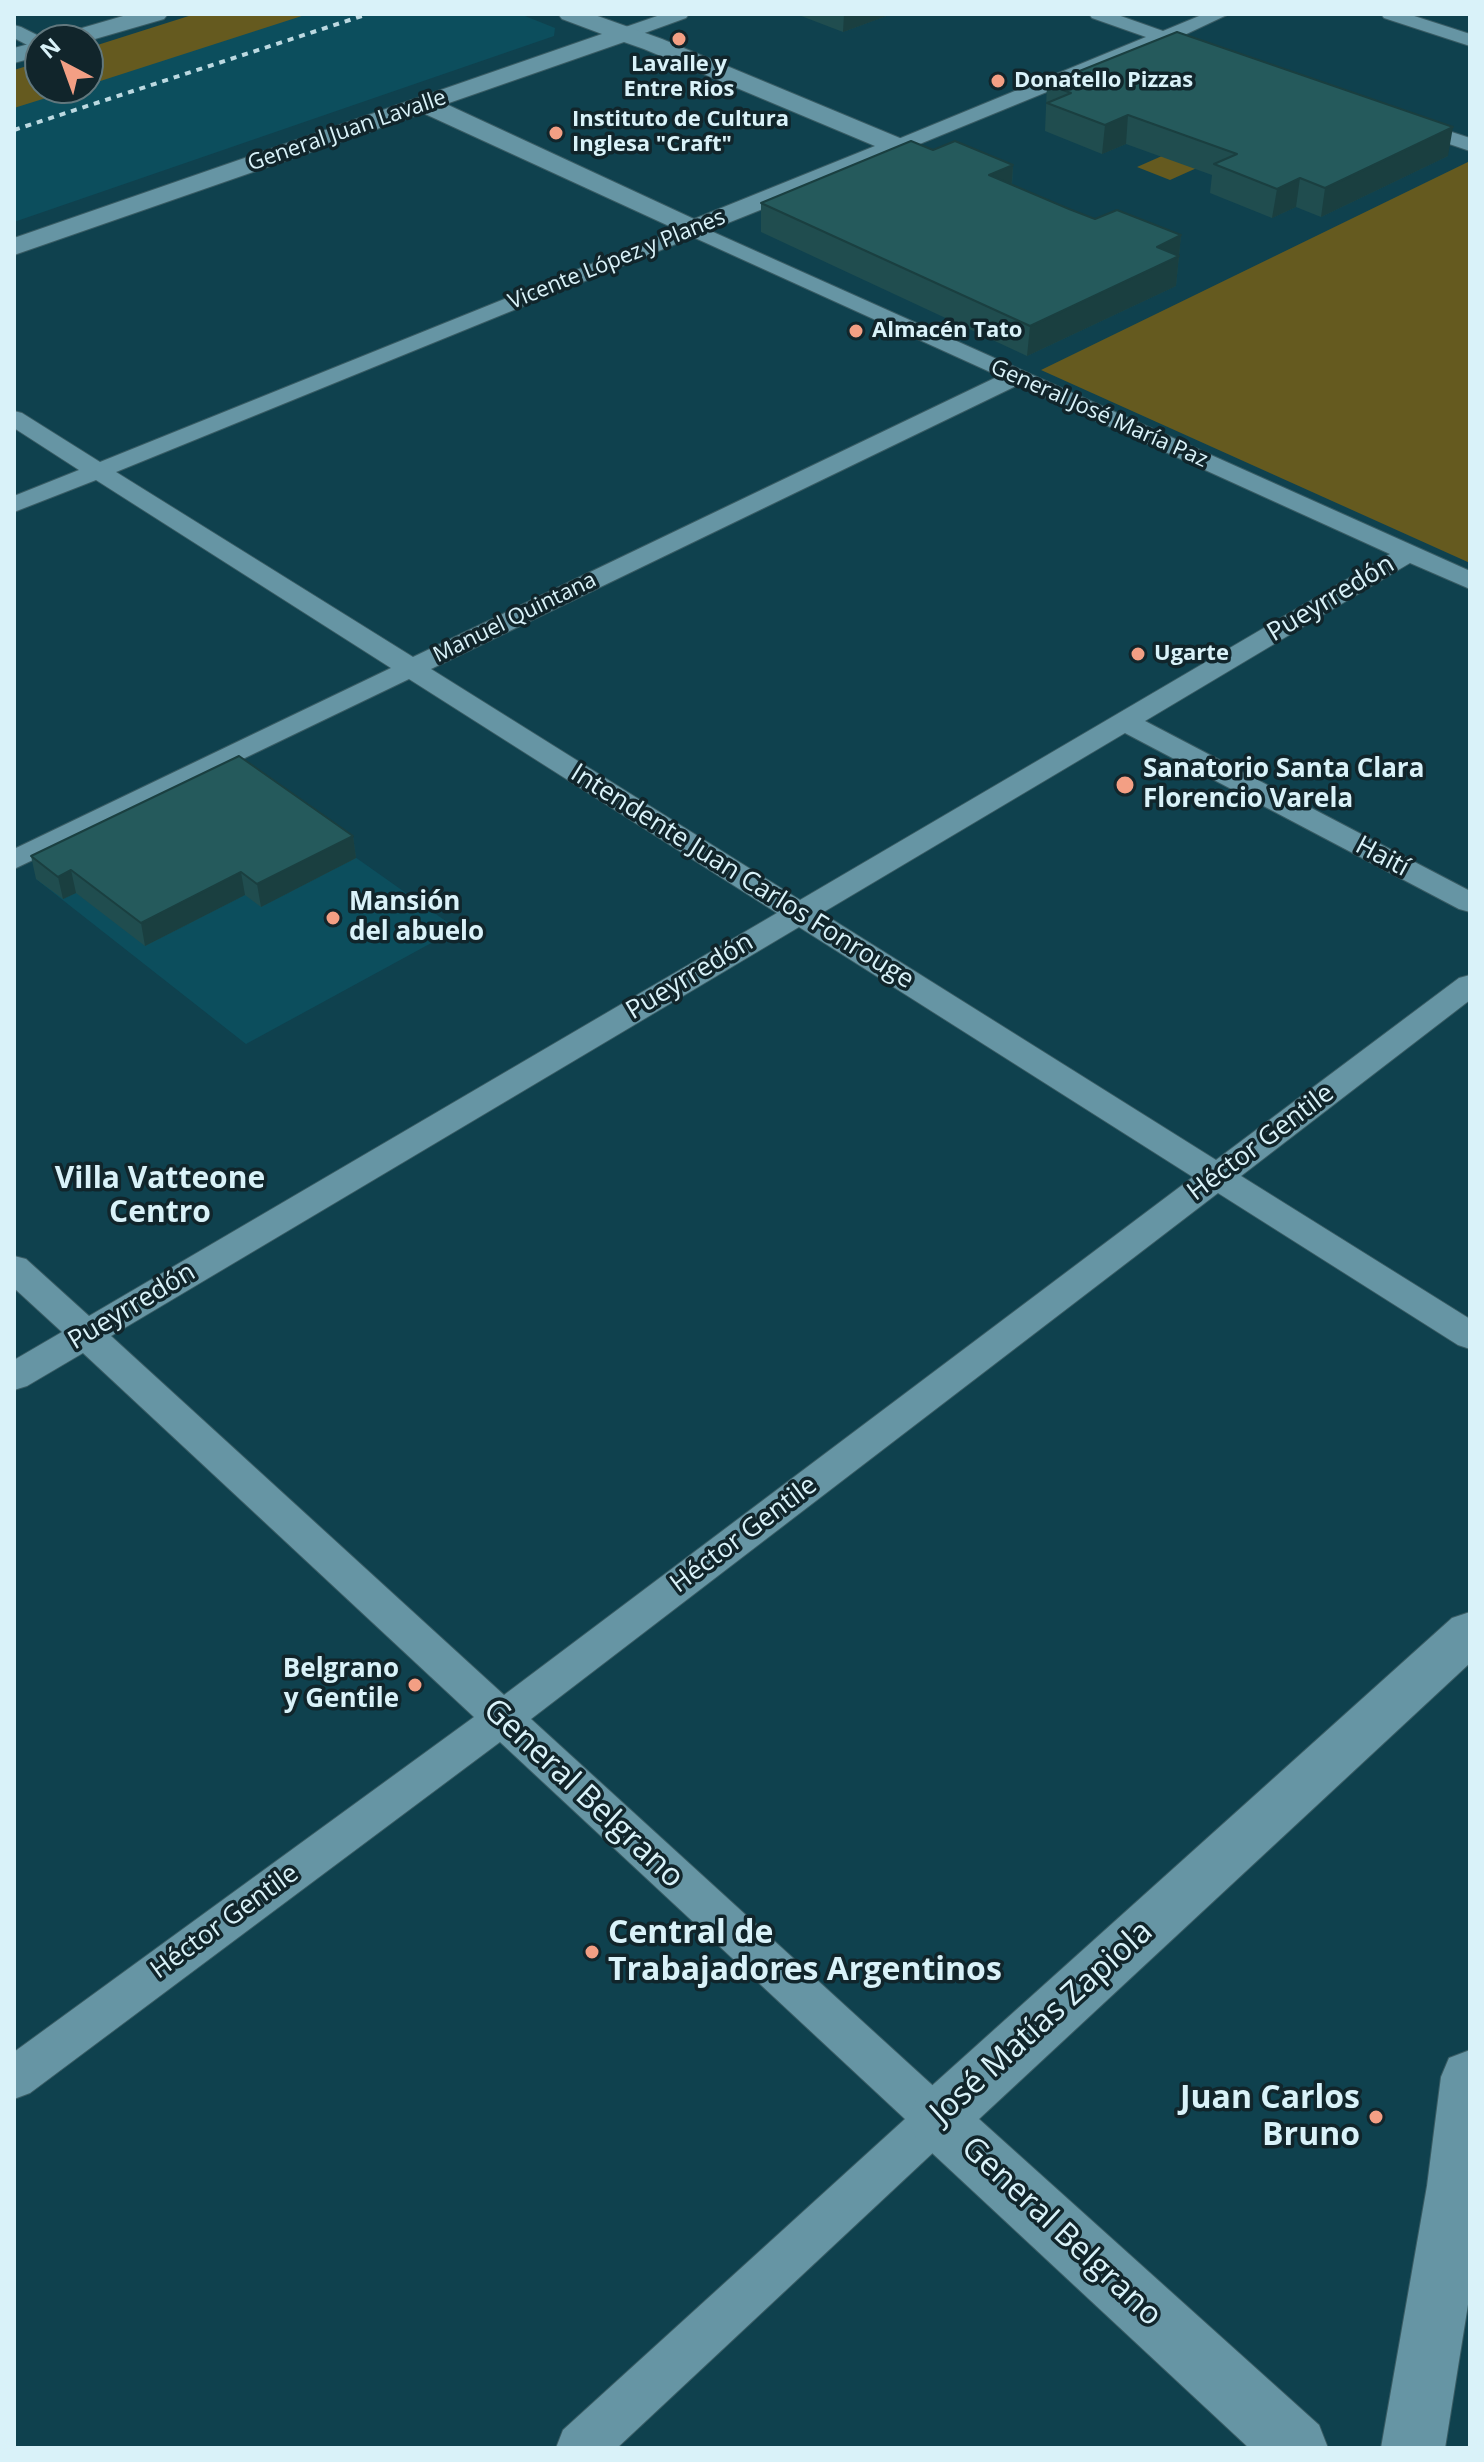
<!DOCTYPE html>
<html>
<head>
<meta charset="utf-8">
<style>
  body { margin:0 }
  #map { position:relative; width:1484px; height:2462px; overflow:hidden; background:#0f414e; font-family:"Open Sans",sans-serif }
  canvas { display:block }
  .frame { position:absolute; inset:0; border:16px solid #d9f2f9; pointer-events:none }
  .north { position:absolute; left:24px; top:24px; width:80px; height:80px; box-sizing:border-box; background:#11252b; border:2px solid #61777d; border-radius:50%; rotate:319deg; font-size:22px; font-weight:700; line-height:32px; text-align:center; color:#d9f2f9 }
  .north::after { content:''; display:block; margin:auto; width:28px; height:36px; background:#f39f84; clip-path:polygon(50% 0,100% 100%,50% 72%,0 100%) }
</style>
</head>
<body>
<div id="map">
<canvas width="1484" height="2462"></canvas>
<div class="frame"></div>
<div class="north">N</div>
</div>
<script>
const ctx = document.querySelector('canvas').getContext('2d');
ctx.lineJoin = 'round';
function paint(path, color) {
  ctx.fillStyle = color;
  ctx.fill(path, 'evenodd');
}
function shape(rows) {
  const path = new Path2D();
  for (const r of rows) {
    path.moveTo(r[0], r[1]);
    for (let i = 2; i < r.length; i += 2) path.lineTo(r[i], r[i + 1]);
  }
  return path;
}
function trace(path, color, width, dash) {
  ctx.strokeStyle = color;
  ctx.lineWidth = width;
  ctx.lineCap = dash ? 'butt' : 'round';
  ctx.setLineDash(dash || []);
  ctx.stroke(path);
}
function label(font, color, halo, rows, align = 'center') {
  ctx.font = font + ' "Open Sans",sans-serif';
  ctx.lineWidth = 7;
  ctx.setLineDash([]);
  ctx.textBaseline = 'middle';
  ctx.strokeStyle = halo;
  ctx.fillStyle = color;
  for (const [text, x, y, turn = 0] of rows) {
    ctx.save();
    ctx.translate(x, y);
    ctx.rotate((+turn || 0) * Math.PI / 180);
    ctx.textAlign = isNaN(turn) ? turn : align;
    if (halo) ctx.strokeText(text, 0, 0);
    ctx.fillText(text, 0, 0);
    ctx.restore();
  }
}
paint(shape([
  [200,14,520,14,555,28,554,36,14,222,14,72,40,88,88,88,88,49],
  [243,778,457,929,246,1044,36,879]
]), '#0c4e5d');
paint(shape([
  [195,14,308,14,88,85,88,48],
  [40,62,40,88,78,88,14,108,14,70],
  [1293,98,1326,110,1170,180,1137,167],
  [1470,161,1470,563,1041,370]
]), '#655a1f');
const street = shape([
  [663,14,689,14,686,18,628,39,614,39,612,35,614,31,663,14],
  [1089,14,1115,14,1163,31,1204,14,1229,14,1180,37,1212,48,1214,52,1212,56,1198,56,1164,44,905,150,898,152,888,146,891,142,1146,37,1092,18,1089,14],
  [1381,14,1408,14,1470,34,1470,46,1384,18,1381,14],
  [14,25,21,27,47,40,40,40,40,50,33,48,14,38,14,25],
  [1406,117,1470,138,1470,151,1399,127,1396,123,1399,119,1406,117],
  [693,223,1470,571,1470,589,1410,563,1145,721,1470,891,1470,912,1459,909,1125,733,822,913,1216,1160,1459,978,1470,975,1470,1000,1241,1176,1470,1319,1470,1349,1458,1345,1218,1193,531,1719,953,2104,960,2119,953,2134,617,2448,556,2448,563,2430,905,2119,500,1742,30,2093,14,2099,14,2052,474,1717,83,1353,27,1386,14,1390,14,1360,62,1332,14,1288,14,1256,26,1259,89,1316,777,913,409,679,14,869,14,849,391,668,96,480,14,512,14,496,79,470,14,428,14,411,22,413,100,462,693,223],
  [693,237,999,376,413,657,116,472,693,237],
  [1018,385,1390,554,800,900,431,669,1018,385],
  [799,927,1193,1177,504,1695,111,1336,799,927]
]);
const secondary = shape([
  [130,14,168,14,164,19,88,41,55,40,58,35,130,14],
  [558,14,592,14,662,39,907,141,911,146,907,151,693,237,423,113,14,255,14,238,602,34,562,19,558,14],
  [624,42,644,49,875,146,694,219,446,104,624,42],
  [40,41,40,56,14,63,14,48,40,41],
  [1470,1612,1470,1663,979,2119,1319,2425,1328,2448,1249,2448,916,2138,908,2119,916,2100,1452,1618,1470,1612],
  [1470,2050,1470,2292,1445,2448,1381,2448,1427,2186,1441,2077,1449,2058,1470,2050]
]);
trace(street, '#395c64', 2);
trace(secondary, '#395c64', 2);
paint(street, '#6695a4');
paint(secondary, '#6695a4');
trace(shape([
  [14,130,368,14]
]), '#bcd9e1', 4, [6, 6]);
paint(shape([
  [796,14,892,14,843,32],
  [1047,84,1448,156,1321,217,1296,207,1272,218,1210,193,1212,175,1126,144,1102,154,1045,131],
  [933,150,1013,165,1012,185,1095,219,1181,235,1176,286,1027,356,761,232,761,203],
  [353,836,356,858,261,907,245,895,145,946,76,893,63,899,36,879,31,856]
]), '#204d4f');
paint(shape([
  [844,14,892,14,843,32],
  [1128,115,1126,144,1102,154,1105,125],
  [1453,127,1448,156,1321,217,1325,188],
  [1013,165,1011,194,989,175],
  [1300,178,1296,207,1272,218,1277,189],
  [1181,235,1176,286,1027,356,1030,326,1157,247],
  [353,836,356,858,261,907,257,884],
  [71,870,76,893,63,899,58,877],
  [241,872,245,895,145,946,141,923]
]), '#1a3f40');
const building = shape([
  [1177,32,1453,127,1325,188,1300,178,1277,189,1214,164,1237,154,1128,115,1105,125,1047,103,1071,93,1047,84,1177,32],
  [911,141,933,150,955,141,1013,165,989,175,1069,209,1095,219,1117,210,1181,235,1157,247,1179,256,1030,326,761,203,911,141],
  [239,756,353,836,257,884,241,872,141,923,71,870,58,877,31,856,239,756]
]);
paint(building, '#255a5c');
trace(building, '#1a3f40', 2);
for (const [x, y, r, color] of [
  [679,39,8,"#f39f84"],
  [998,81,8,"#f39f84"],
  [556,133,8,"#f39f84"],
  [856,331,8,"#f39f84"],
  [1138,654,8,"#f39f84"],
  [1125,785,10,"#f39f84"],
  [333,918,8,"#f39f84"],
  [415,1685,8,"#f39f84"],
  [592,1952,8,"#f39f84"],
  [1376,2117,8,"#f39f84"]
]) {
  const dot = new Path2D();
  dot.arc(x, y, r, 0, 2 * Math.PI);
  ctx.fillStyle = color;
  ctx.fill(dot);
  trace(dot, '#11252b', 3);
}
label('bold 22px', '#d9f2f9', '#11252b', [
  ["Lavalle y",679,65,"center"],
  ["Entre Rios",679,90,"center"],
  ["Donatello Pizzas",1014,81],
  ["Instituto de Cultura",572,120],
  ["Inglesa \"Craft\"",572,145],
  ["Almacén Tato",872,331],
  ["Ugarte",1154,654]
], 'left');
label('22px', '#d9f2f9', '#11252b', [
  ["General Juan Lavalle",347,131,-19],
  ["Vicente López y Planes",617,260,-22],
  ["General José María Paz",1099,414,24],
  ["Manuel Quintana",515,618,-26]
]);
label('26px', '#d9f2f9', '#11252b', [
  ["Pueyrredón",1331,599,-31],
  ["Haití",1382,857,28],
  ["Intendente Juan Carlos Fonrouge",742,877,32],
  ["Pueyrredón",690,977,-31],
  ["Héctor Gentile",1261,1143,-37],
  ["Pueyrredón",132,1307,-31],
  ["Héctor Gentile",744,1535,-37],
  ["Héctor Gentile",225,1922,-36]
]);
label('bold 26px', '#d9f2f9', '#11252b', [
  ["Sanatorio Santa Clara",1143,770],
  ["Florencio Varela",1143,800],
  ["Mansión",349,903],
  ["del abuelo",349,933],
  ["Belgrano",399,1670,"right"],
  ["y Gentile",399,1700,"right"]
], 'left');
label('bold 30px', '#d9f2f9', '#11252b', [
  ["Villa Vatteone",160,1179],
  ["Centro",160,1213]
]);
label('32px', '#d9f2f9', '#11252b', [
  ["General Belgrano",583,1794,43],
  ["José Matías Zapiola",1042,2023,-42],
  ["General Belgrano",1061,2232,43]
]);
label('bold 32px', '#d9f2f9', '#11252b', [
  ["Central de",608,1934],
  ["Trabajadores Argentinos",608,1971],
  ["Juan Carlos",1360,2099,"right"],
  ["Bruno",1360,2136,"right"]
], 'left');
</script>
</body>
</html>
